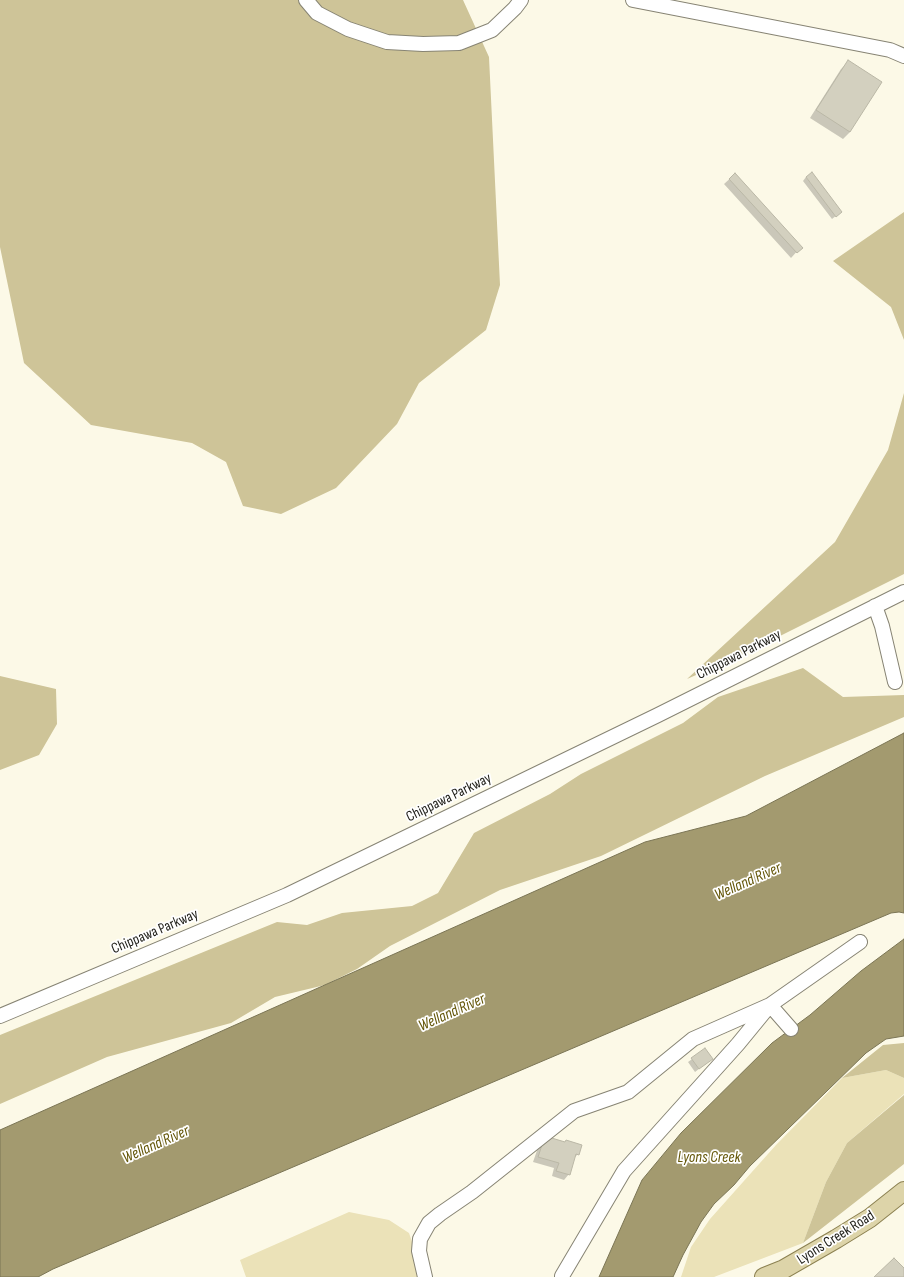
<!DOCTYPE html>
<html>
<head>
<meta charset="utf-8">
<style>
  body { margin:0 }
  canvas { display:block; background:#fcf9e7 }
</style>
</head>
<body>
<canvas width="904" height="1277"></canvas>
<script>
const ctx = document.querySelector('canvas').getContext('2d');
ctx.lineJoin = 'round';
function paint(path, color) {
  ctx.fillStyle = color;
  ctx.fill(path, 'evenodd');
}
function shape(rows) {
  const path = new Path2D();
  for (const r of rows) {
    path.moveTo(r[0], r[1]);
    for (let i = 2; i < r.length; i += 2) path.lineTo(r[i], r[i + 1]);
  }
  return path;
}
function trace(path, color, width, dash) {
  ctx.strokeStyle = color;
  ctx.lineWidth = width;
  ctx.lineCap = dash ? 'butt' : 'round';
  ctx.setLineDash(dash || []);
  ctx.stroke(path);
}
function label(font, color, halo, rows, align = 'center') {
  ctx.font = font + ' "Sofia Sans Condensed",sans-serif';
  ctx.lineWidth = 3.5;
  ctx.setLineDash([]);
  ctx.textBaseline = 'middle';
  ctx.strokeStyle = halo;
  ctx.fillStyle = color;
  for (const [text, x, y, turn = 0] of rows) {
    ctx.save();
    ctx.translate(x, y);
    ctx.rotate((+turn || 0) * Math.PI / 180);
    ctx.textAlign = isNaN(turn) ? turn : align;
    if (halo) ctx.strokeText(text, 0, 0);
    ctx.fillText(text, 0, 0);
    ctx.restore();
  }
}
paint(shape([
  [886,1070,904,1078,904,1094,847,1143,826,1182,803,1243,714,1277,681,1277,691,1247,710,1219,776,1145,842,1078],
  [349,1212,389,1220,409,1233,424,1277,246,1277,240,1260]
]), '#ebe2b8');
paint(shape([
  [0,0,463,0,489,57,500,285,486,330,419,383,397,424,336,488,281,514,243,506,226,462,192,443,91,425,24,363,0,247],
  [904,212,904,340,891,307,833,261],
  [904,393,904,574,748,652,687,679,835,542,888,450],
  [803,668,843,697,904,695,904,717,765,776,601,856,500,890,390,946,357,969,325,985,275,997,231,1023,107,1057,0,1104,0,1035,277,922,307,925,342,913,412,906,438,893,474,833,550,794,581,774,683,723,718,697],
  [0,676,56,689,57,724,39,755,0,770],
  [904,1043,904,1078,886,1070,842,1078,883,1045],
  [904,1095,904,1164,803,1243,826,1182,847,1143]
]), '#cec498');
const water = shape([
  [904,733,904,913,899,912,891,913,53,1269,38,1277,0,1277,0,1130,645,842,746,816,904,733],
  [904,939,904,1036,886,1039,866,1053,750,1166,734,1185,714,1204,701,1222,683,1255,673,1277,599,1277,642,1180,681,1133,772,1043,810,1015,861,971,904,939]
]);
paint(water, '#a39a6f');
trace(water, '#7b7555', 1);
paint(shape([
  [848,62,850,132,843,139,810,118,841,69],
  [735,174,801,247,791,258,724,184],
  [806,177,837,215,832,219,803,181],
  [705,1050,708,1062,695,1072,688,1062],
  [540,1142,564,1143,578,1154,574,1158,569,1174,564,1180,552,1176,554,1168,533,1162]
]), '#0003');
const building = shape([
  [848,60,882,82,850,132,816,110,848,60],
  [812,172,842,212,836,217,806,177,812,172],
  [735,173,803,248,797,253,729,179,735,173],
  [705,1048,713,1059,699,1069,691,1058,705,1048],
  [545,1136,565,1142,566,1140,582,1145,579,1155,576,1154,570,1175,556,1171,559,1163,538,1157,545,1136],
  [894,1258,904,1268,904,1277,874,1277,894,1258]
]);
paint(building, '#d3d0bf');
trace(building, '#bab7a6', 1);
const minor = shape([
  [306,0,317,13,348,29,387,42,423,44,459,43,492,30,515,8,521,0],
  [633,0,890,50,904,56],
  [875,606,882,626,895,682],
  [0,1016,287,895,658,715,904,592],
  [562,1276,624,1171,738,1044,770,1005,860,942],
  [425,1277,419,1251,420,1239,429,1223,440,1214,472,1192,574,1111,628,1092,693,1039,770,1005,791,1029]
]);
const major = shape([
  [764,1277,784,1269,836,1239,870,1218,904,1191]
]);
trace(minor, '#878474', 16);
trace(major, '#8c8151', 20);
trace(minor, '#fff', 14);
trace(major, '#ddd4a9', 18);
label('15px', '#1f1e18', '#fff', [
  ["Chippawa Parkway",739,655,-27],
  ["Chippawa Parkway",449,798,-26],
  ["Chippawa Parkway",155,932,-23],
  ["Lyons Creek Road",836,1238,-32]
]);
label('italic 16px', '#645608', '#fff', [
  ["Welland River",748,882,-24],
  ["Welland River",452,1013,-24],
  ["Welland River",156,1145,-24],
  ["Lyons Creek",709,1158]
]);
</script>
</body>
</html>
